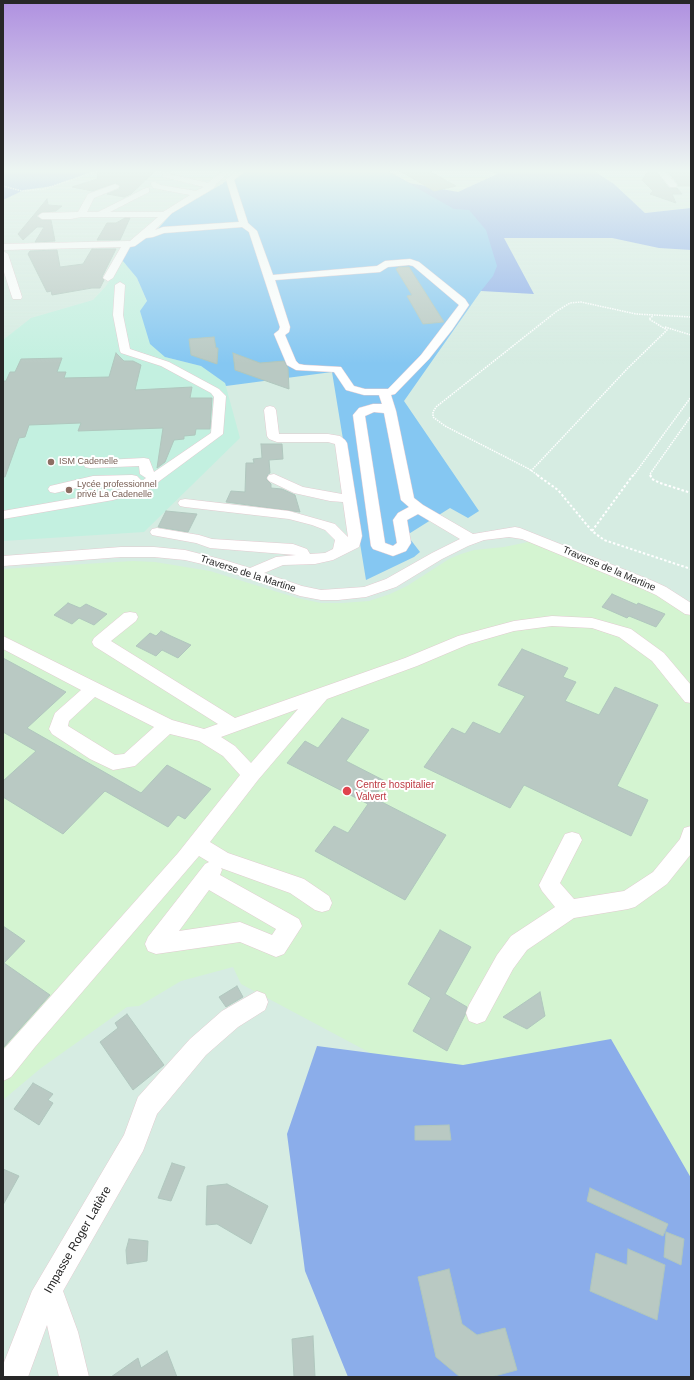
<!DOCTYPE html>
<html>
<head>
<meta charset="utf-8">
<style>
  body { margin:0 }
  #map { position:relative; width:694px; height:1380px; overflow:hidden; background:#d6ece2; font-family:Arial,sans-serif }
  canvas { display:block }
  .frame { position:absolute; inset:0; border:4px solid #272727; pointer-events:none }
</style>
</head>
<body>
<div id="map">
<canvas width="694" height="1380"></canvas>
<div class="frame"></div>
</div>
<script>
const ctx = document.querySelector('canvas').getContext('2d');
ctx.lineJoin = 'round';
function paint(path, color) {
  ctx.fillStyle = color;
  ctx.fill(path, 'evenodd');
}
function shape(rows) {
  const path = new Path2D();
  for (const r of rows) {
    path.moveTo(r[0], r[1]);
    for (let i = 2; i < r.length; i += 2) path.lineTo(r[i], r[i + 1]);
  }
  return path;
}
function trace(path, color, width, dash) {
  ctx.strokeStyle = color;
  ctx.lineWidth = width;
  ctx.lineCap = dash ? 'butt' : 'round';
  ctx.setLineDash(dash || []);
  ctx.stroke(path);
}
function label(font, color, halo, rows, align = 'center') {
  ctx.font = font + ' Arial,sans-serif';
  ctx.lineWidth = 4;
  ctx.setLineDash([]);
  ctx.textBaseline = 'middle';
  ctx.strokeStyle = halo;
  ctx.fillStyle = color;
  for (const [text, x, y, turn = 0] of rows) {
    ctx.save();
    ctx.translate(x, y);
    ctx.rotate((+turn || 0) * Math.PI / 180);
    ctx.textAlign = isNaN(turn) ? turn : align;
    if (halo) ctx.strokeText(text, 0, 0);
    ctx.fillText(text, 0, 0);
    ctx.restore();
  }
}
paint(shape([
  [122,260,137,278,147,302,165,357,201,366,225,383,240,438,144,532,3,541,3,340,31,318,93,300,106,286]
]), '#c3f0e0');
paint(shape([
  [533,541,648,588,691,615,691,1224,241,984,233,967,181,981,139,1006,127,1007,41,1068,3,1100,3,569,133,561,155,562,210,571,297,598,321,603,342,603,369,601,390,594,407,586,449,559,461,554,474,550,504,547]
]), '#d4f4d1');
paint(shape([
  [3,171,94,171,53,186,24,190,3,200],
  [322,171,388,171,410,183,458,192,497,174,490,171,594,171,614,184,645,213,691,208,691,250,659,248,612,238,504,238,534,294,481,291],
  [611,1039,691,1178,691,1377,348,1377,305,1271,287,1134,317,1046,463,1065]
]), '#8badea');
paint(shape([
  [239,171,387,171,454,209,469,210,486,230,497,266,493,276,481,291,404,401,479,511,468,518,450,508,407,535,420,552,414,557,366,580,332,372,226,386,225,383,201,366,165,357,150,344,140,311,147,301,137,278,122,260,130,245,157,230,172,213,222,184]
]), '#85c7f2');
const building = shape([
  [98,171,155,171,131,194,124,197,107,194,119,189,120,186,116,183,92,191,72,187,97,179,98,171],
  [400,171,429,171,456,186,434,191,400,171],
  [648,171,656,171,669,188,677,188,682,194,672,194,676,203,650,194,653,191,642,180,648,171],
  [667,171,691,171,691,186,678,186,678,184,667,171],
  [47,199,48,205,62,206,56,211,42,212,36,216,42,220,51,220,55,241,35,242,44,227,37,227,23,240,18,234,47,199],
  [125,218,130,218,120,240,97,240,107,223,116,223,125,218],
  [92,249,116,249,102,277,104,280,100,288,92,288,52,295,51,291,47,292,28,254,30,251,57,250,60,267,83,264,92,249],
  [399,267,409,267,444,322,423,324,407,296,412,295,396,269,399,267],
  [214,337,216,348,218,348,217,364,191,355,189,339,214,337],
  [116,353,124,361,133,361,141,365,135,390,192,387,190,398,212,398,210,429,196,429,195,435,184,436,184,439,174,440,165,462,157,468,163,428,78,431,81,423,29,425,25,437,19,438,5,477,3,477,3,381,6,381,10,372,15,372,21,359,62,358,57,372,66,372,64,378,109,377,116,353],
  [233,353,260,363,284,361,288,368,289,389,235,370,233,353],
  [261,444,282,444,283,459,269,460,270,473,268,474,266,479,271,484,271,488,282,489,295,495,300,512,226,502,231,491,245,492,246,463,254,463,253,459,262,458,261,444],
  [166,511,197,514,188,532,158,527,166,511],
  [612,594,637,605,638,603,665,614,656,627,629,616,627,618,602,607,612,594],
  [68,603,80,608,86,604,107,614,94,625,79,618,72,624,54,615,68,603],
  [161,631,171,636,191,645,178,658,162,650,156,656,136,646,150,633,156,636,161,631],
  [522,649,568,668,563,677,576,682,565,701,599,715,615,687,658,705,617,786,648,800,631,836,524,785,510,808,424,767,452,728,465,734,473,722,500,734,525,696,498,685,522,649],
  [3,658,66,692,27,728,141,793,167,765,211,789,185,819,178,815,168,827,105,791,63,834,3,797,3,781,36,751,3,732,3,658],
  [342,718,369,730,346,761,385,781,374,798,446,835,405,900,315,851,334,826,348,833,368,804,287,763,305,741,318,748,342,718],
  [3,926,25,941,4,963,50,995,3,1048,3,926],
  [440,930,471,947,445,994,467,1007,465,1015,447,1051,413,1031,431,998,408,984,440,930],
  [237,986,243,997,226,1007,219,997,237,986],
  [540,992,545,1016,527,1029,503,1017,540,992],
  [127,1014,164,1065,133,1090,100,1042,118,1028,115,1023,127,1014],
  [33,1083,53,1094,48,1100,53,1103,39,1125,14,1109,33,1083],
  [449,1125,451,1140,415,1140,415,1126,449,1125],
  [172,1163,185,1167,171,1201,158,1198,172,1163],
  [3,1169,19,1176,3,1205,3,1169],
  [227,1184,268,1206,251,1244,217,1224,206,1225,207,1186,227,1184],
  [590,1188,668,1224,663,1236,587,1201,590,1188],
  [666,1232,684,1239,681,1265,664,1257,666,1232],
  [129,1239,148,1241,147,1261,127,1264,126,1250,129,1239],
  [628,1249,665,1265,657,1320,590,1291,596,1253,627,1265,628,1249],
  [449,1269,462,1324,477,1335,505,1328,517,1370,491,1377,460,1377,436,1357,418,1277,449,1269],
  [313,1336,315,1377,294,1377,292,1339,313,1336],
  [167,1351,177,1377,111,1377,138,1358,141,1368,167,1351]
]);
paint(building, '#b9c9c3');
trace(building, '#b0c7be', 1);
const minor = shape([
  [162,171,170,171,171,174,208,183,222,171,231,171,216,184,214,188,172,213,155,230,163,227,239,222,226,179,236,171,245,171,234,180,248,223,257,231,273,275,377,266,385,261,410,259,419,262,465,299,469,305,452,330,429,359,395,394,391,395,396,411,414,498,423,505,473,534,515,527,520,528,653,581,666,587,691,603,691,615,685,614,656,595,643,589,522,539,509,537,484,540,468,546,442,559,396,587,366,597,338,600,321,600,300,596,215,567,185,560,154,557,121,557,3,566,3,556,121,547,154,547,185,550,224,560,250,568,276,557,296,555,210,548,196,543,152,535,150,532,152,529,157,528,199,535,212,539,293,544,307,549,310,554,325,553,333,549,335,540,325,530,312,525,289,519,185,507,180,506,178,503,180,500,185,499,289,511,335,524,348,537,343,502,330,501,294,493,269,481,267,478,269,475,274,474,303,487,342,494,335,444,328,442,277,442,269,439,267,436,264,410,266,407,270,406,274,407,276,410,279,434,328,434,340,436,345,440,347,443,362,536,359,547,333,560,315,564,283,565,264,573,302,586,321,590,364,587,386,579,432,553,460,539,418,514,407,520,411,543,406,551,393,556,373,549,371,546,353,415,359,408,373,404,382,404,379,395,364,395,346,390,334,372,296,370,287,365,274,334,279,330,280,327,264,278,249,232,242,227,164,233,153,237,146,238,135,246,130,247,113,278,108,281,103,278,121,247,3,250,3,244,130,241,158,217,81,217,71,219,42,219,38,216,42,213,78,212,88,194,115,184,119,186,118,188,94,198,87,212,98,212,146,188,149,188,149,192,110,212,163,212,190,195,153,188,151,184,152,182,155,182,160,185,196,191,204,187,163,177,162,171],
  [409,265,413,266,459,305,421,355,388,389,365,389,354,386,341,367,304,365,299,364,296,361,285,335,289,332,290,327,275,280,380,272,388,267,409,265],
  [374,412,384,413,401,500,409,507,398,513,393,520,397,543,393,546,385,543,365,416,374,412],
  [657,171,665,171,677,185,676,187,670,187,657,171],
  [3,251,8,254,22,297,21,299,13,299,12,297,3,269,3,251],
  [120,282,125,285,123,315,130,349,169,362,219,389,226,396,223,434,146,491,113,500,3,519,3,511,111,492,132,486,129,483,93,484,55,493,50,492,48,489,50,486,93,476,132,475,137,476,142,481,146,478,140,474,139,466,90,468,85,467,84,464,85,461,144,458,149,459,154,472,211,433,214,397,211,393,161,366,121,353,120,351,113,315,115,285,120,282],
  [130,612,136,613,138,617,136,621,111,641,235,718,405,658,458,636,514,621,552,616,592,618,631,629,664,653,691,685,691,703,685,702,652,661,619,637,592,628,552,626,514,631,469,644,417,666,327,699,258,780,210,842,228,853,304,879,329,896,332,903,329,910,322,912,315,910,290,893,221,868,222,870,220,875,299,919,302,926,284,954,276,957,240,942,156,954,148,951,145,944,148,937,205,864,209,862,199,856,35,1047,11,1077,3,1081,3,1050,178,853,240,775,223,756,199,741,170,734,135,766,113,770,90,759,52,734,49,729,55,713,81,690,3,649,3,636,172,720,204,729,218,724,94,646,92,642,94,638,124,613,130,612],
  [95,697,154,727,124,754,115,755,68,726,69,721,95,697],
  [298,709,251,763,235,746,221,737,298,709],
  [209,890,276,929,272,935,240,922,179,931,209,890],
  [691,826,691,854,667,884,635,907,628,909,574,918,527,950,513,969,485,1021,477,1024,469,1021,466,1013,469,1005,497,955,511,936,555,907,542,891,539,885,565,834,572,832,579,834,582,840,560,883,574,899,624,891,653,872,680,839,684,828,691,826],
  [257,991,265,994,268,1002,265,1010,238,1027,206,1055,157,1114,143,1151,63,1291,78,1332,89,1377,59,1377,47,1325,28,1377,3,1377,3,1365,32,1291,124,1135,138,1097,190,1039,222,1011,257,991]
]);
trace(minor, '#e2cbd0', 1);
trace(shape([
  [3,186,22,191,44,189,97,171],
  [665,327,691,335],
  [531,471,627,369,667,330,649,319,653,316],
  [539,476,529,469,445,426,433,417,433,412,436,407,557,311,570,303,581,302,636,314,691,317],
  [633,476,691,397],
  [651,476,650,474,691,416]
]), '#fff', 1.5, [1.5, 1]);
trace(shape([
  [537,475,558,490,592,531,604,540,691,569],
  [650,475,652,479,660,483,691,493],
  [592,531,633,475]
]), '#fff', 2, [2.5, 2]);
paint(minor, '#fff');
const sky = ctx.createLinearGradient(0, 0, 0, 364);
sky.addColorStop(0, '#af90e0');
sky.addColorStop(0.47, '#edf6f2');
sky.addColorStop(1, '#edf6f200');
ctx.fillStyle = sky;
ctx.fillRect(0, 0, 694, 364);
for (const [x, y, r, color] of [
  [51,462,4,"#8d6e63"],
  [69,490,4,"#8d6e63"],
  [347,791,5,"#e0444e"]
]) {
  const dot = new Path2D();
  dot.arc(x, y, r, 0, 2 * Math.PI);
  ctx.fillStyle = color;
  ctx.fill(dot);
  trace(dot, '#fff', 1.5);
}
label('9px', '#785e54', '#fff', [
  ["ISM Cadenelle",59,462],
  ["Lycée professionnel",77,485],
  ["privé La Cadenelle",77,495]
], 'left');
label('10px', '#272727', '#fff', [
  ["Traverse de la Martine",609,569,23],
  ["Traverse de la Martine",248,574,18]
]);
label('10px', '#be3a42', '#fff', [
  ["Centre hospitalier",356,785],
  ["Valvert",356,797]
], 'left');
label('12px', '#272727', '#fff', [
  ["Impasse Roger Latière",78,1240,-60]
]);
</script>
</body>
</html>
